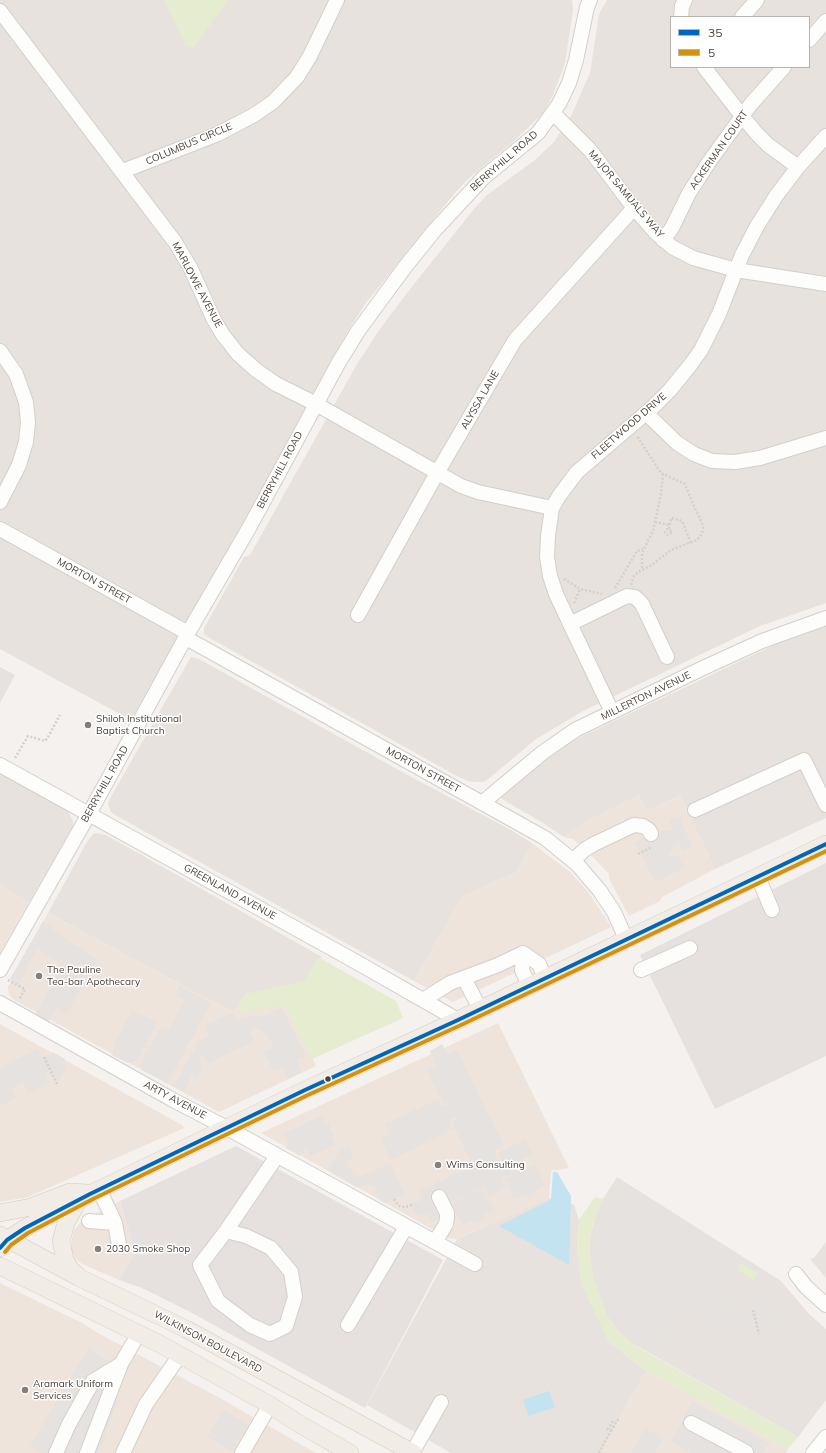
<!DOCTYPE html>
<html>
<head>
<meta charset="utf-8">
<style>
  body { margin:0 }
  #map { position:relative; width:826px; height:1453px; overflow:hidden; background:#f4f1ee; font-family:Mulish,sans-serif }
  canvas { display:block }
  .legend { position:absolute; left:670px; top:16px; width:140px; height:52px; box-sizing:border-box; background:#fff; border:1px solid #b7b3b0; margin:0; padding:5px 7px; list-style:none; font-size:12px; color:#4a413a }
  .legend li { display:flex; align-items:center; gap:8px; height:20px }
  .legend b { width:20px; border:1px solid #b7b3b0 }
</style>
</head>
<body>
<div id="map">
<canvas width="826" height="1453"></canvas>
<ul class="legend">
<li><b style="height:5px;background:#0065bd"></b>35</li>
<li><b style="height:5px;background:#d4920c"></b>5</li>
</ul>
</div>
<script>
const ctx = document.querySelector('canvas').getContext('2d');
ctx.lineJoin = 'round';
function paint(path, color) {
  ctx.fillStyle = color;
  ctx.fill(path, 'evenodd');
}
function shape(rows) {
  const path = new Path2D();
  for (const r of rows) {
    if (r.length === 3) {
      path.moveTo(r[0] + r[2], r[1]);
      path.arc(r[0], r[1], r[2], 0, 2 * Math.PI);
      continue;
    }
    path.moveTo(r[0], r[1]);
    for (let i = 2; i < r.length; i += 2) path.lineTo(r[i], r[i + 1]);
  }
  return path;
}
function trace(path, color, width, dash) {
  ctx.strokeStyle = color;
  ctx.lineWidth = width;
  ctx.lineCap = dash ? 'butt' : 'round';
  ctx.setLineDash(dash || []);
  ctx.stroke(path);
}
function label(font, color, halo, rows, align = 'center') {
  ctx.font = font + ' Mulish,sans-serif';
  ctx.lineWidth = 3;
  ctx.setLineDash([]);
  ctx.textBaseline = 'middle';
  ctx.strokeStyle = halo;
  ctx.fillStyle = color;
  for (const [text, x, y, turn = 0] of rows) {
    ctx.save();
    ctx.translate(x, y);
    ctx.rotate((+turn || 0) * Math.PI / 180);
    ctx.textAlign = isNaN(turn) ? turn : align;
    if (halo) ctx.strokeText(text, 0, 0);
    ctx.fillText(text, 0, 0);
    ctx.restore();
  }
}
paint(shape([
  [0,0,572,0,573,10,565,63,553,95,544,112,514,141,468,179,454,194,365,304,346,334,287,444,131,720,0,649],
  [607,0,826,0,826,603,760,626,583,711,536,739,487,780,482,782,475,782,468,781,455,775,208,637,204,634,204,628,244,557,250,555,357,364,380,329,407,293,474,209,487,195,535,160,554,142,571,116,590,73,599,14],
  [671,17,809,17,809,67,671,67],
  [826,625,826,818,715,869,680,796,646,811,639,795,584,823,564,837,540,821,500,798,544,758,574,740,776,644],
  [191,657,199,659,404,773,511,830,533,844,516,872,462,897,414,981,117,816,111,812,108,804,109,800],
  [0,773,68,811,73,821,73,826,29,902,0,886],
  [95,833,106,835,322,957,306,985,230,1011,48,913,87,842,92,835],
  [617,1177,781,1281,809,1314,826,1329,826,1400,798,1437,630,1342,617,1330,607,1316,593,1278,590,1257,590,1237,596,1215,603,1199],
  [549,1198,560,1198,574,1205,579,1220,577,1248,608,1341,646,1371,600,1453,451,1453,367,1405,457,1239],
  [826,1242,826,1278,810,1259,814,1258]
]), '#e7e2dd');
paint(shape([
  [639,795,646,811,680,796,715,869,662,897,660,901,629,916,610,881,609,874,585,849,573,839,564,837,584,823],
  [533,844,570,872,589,893,611,927,453,1002,414,981,462,897,516,872],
  [0,886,29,902,0,953],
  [48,913,230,1011,280,993,316,1066,219,1112,14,1000,9,995,8,987],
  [498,1023,569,1168,551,1171,549,1198,457,1239,448,1238,261,1133],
  [0,1024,182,1125,184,1128,28,1197,0,1202],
  [120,1201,135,1252,119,1280,82,1264,75,1258,71,1250,71,1243,74,1230,80,1223],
  [0,1283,84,1324,96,1332,218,1397,316,1453,0,1453],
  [646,1371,788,1449,786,1453,600,1453]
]), '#eee4db');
paint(shape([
  [826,863,826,1056,715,1109,640,955],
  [236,1146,443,1260,365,1408,192,1313,142,1288,119,1280,135,1252,120,1201]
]), '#e6e1de');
paint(shape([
  [163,0,228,0,194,48,186,46,166,4],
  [318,957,396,1001,403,1018,312,1059,287,1009,282,1006,241,1012,237,1005,245,994,304,981],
  [595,1197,603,1199,596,1215,590,1237,590,1257,593,1278,607,1316,617,1330,630,1342,641,1349,798,1437,788,1449,646,1371,608,1341,581,1284,577,1248,579,1220],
  [741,1263,758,1273,754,1280,737,1270]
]), '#e5ecd0');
paint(shape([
  [0,667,15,675,0,703],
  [781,752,794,781,699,825,686,797,704,789,708,797,718,792,714,784,733,775,737,784,747,779,743,770,760,762,765,770,776,764,773,756],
  [679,816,692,847,683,851,679,843,674,845,669,855,671,858,678,855,684,868,655,882,635,843,658,831,671,831,673,829,669,820],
  [43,921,69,942,98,959,67,1013,57,1007,48,1022,35,1015,60,970,60,965,59,962,37,949,18,984,10,979],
  [180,986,211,1003,167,1083,142,1070,140,1060,145,1059,144,1054,148,1053,147,1048,152,1047,151,1042,155,1040,154,1036,159,1035,158,1030,166,1028,169,1029,185,1000,175,995],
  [282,1008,306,1055,297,1060,302,1072,288,1079,284,1070,282,1068,273,1071,264,1052,273,1048,273,1045,266,1034,260,1030,255,1029,253,1030,251,1033,255,1041,208,1063,204,1056,201,1056,199,1060,202,1069,195,1081,194,1074,192,1073,184,1092,174,1086,198,1043,201,1039,208,1036,208,1033,205,1025,233,1012,236,1019,240,1020,249,1017,267,1015],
  [133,1010,154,1021,156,1028,151,1030,152,1035,148,1037,149,1041,144,1043,146,1047,141,1049,142,1054,138,1055,139,1060,128,1063,112,1055,117,1038],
  [442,1044,446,1053,450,1054,457,1050,504,1146,494,1151,498,1162,500,1163,501,1161,498,1153,525,1139,533,1154,522,1159,526,1168,535,1164,545,1185,535,1191,535,1194,527,1197,524,1196,514,1200,504,1179,513,1175,513,1174,502,1177,502,1179,506,1188,489,1197,484,1187,474,1191,475,1193,483,1189,494,1210,484,1215,483,1219,475,1223,472,1221,462,1225,452,1204,461,1199,461,1197,450,1202,437,1211,440,1219,431,1222,428,1215,425,1214,417,1216,411,1204,420,1201,421,1198,418,1192,480,1162,484,1169,486,1170,482,1159,480,1158,471,1162,452,1122,458,1118,458,1116,450,1119,449,1121,452,1129,391,1160,381,1139,390,1134,385,1124,438,1099,442,1106,444,1107,452,1104,450,1102,444,1105,427,1070,434,1066,436,1065,430,1051],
  [37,1049,42,1058,49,1055,53,1052,65,1059,63,1063,66,1064,61,1078,57,1081,52,1071,49,1070,45,1074,50,1082,28,1093,23,1083,11,1089,16,1098,0,1106,0,1067],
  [322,1115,325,1122,328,1123,334,1135,332,1137,336,1145,310,1156,307,1149,304,1150,300,1156,286,1148,288,1143,284,1134],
  [349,1146,353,1155,346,1165,357,1175,362,1176,390,1163,405,1194,385,1203,381,1201,376,1189,373,1186,369,1185,356,1187,327,1170,341,1149],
  [625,1187,734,1257,731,1264,732,1267,737,1270,726,1291,722,1289,719,1292,720,1297,723,1301,741,1310,748,1311,760,1306,755,1297,765,1291,782,1319,773,1326,767,1317,762,1321,765,1329,753,1333,743,1334,723,1328,693,1311,698,1303,690,1297,703,1272,709,1275,712,1272,705,1266,696,1263,692,1267,693,1269,699,1272,654,1353,633,1340,619,1328,609,1315,601,1296,595,1277,592,1256,592,1237,598,1216,610,1190,619,1195],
  [88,1349,111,1362,113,1360,126,1367,113,1393,119,1396,99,1453,41,1453,30,1446],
  [693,1401,769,1443,763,1453,691,1453,671,1442],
  [223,1410,248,1424,231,1451,207,1437],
  [645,1428,663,1438,655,1453,631,1453]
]), '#e6e2df');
paint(shape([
  [553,1172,557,1172,571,1196,569,1265,499,1226,551,1200],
  [549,1391,555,1407,529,1416,523,1400]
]), '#c2e3ef');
const minor = shape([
  [0,11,175,242,190,267,214,320,223,335,238,354,256,370,276,384,316,404,461,486,478,492,552,508],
  [681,17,682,6,685,0],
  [742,17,757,0],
  [809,40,826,21],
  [704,67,742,116,758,135,768,145,798,167],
  [553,113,590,150,634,208,655,232,672,247,693,258,736,270,826,284],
  [123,171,218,134,254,115,273,102,297,77,310,56,337,0],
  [663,240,672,228,689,193,709,162,751,104,784,67],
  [0,351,16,374,26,402,28,422,26,442,19,465,0,502],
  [646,413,677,443,694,454,712,461,735,462,760,458,826,438],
  [0,529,188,633],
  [358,615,437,473,515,340,634,208],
  [570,624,627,596,635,597,642,604,667,657],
  [186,638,545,838,577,864,600,891,614,912,626,939],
  [612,712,570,624,556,594,550,576,547,557,548,536,552,508,559,496,577,472,653,407,670,390,691,364,701,350,719,314,742,255,757,226,776,196,798,167,826,136],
  [0,765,351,959,458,1020],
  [482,803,542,753,575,730,703,668,762,641,826,618],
  [695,810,804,760,826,805],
  [573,861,584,850,594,844,634,825,643,826,649,830,651,834],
  [758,877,772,910],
  [523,953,539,964,545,978],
  [0,970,89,814,188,633,249,528,339,362,358,331,405,267,434,231,484,177,538,133,559,104,569,83,576,60,587,7,590,0],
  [641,970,690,948],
  [464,978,480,1009],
  [423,1000,450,983,498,965,523,953,522,970,529,986],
  [0,1003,173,1100,227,1128,475,1264],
  [99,1189,115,1223,119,1245],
  [89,1221,115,1223],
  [226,1231,246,1236,271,1248,291,1272,295,1297,286,1326,270,1334,250,1325,218,1301,200,1265,226,1231,277,1156],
  [435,1242,446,1224,447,1218,447,1213,439,1197],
  [796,1274,806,1287,826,1305],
  [348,1325,406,1227],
  [691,1423,746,1452,746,1453],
  [56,1453,69,1424,93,1381,121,1364],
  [87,1453,121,1364,139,1333],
  [123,1453,146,1404,180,1355],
  [242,1453,270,1405],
  [412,1453,441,1402],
  [813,1453,826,1437]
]);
const major = shape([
  [0,1213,31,1207,70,1192,87,1193],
  [0,1235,80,1278,186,1329,413,1453],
  [0,1248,7,1240,25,1228,90,1194,305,1090,458,1020,826,844],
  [0,1266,160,1344,270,1405,301,1425,350,1453],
  [77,1275,71,1270,65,1260,61,1241,66,1223,78,1201]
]);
trace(minor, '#d2cfcc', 16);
trace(major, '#d5cabc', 18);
trace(shape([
  [655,522,669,525],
  [668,532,3],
  [669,529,671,518,682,521,691,543],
  [642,568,642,553,653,531,661,494,663,474],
  [564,579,580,589,602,594],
  [631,585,634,576,638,572,652,565,671,550,697,540,702,534,703,528,702,523,693,504,685,484,661,473,637,436],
  [615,588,637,551,643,549],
  [574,603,580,589],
  [15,758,28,736,45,741,48,737,60,715],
  [638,854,652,847],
  [8,980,25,989,19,1000],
  [44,1057,57,1084],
  [394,1199,398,1205,401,1207,406,1207,412,1205],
  [753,1310,759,1334],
  [611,1431,619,1418],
  [599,1453,611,1431,608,1429,613,1421]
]), '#d3d1cc', 2.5, [2, 2]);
trace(minor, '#fdfdfc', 14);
trace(major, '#f1ede6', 17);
trace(shape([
  [0,1248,7,1240,25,1228,90,1194,305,1090,458,1020,826,844]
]), '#0065bd', 4);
trace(shape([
  [5,1252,11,1245,28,1233,93,1199,308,1095,461,1025,826,851]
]), '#d4920c', 4);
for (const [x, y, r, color] of [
  [88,725,4,"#867f79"],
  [39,976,4,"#867f79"],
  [328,1079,3.5,"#4a413a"],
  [438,1165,4,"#867f79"],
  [98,1249,4,"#867f79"],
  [25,1390,4,"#867f79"]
]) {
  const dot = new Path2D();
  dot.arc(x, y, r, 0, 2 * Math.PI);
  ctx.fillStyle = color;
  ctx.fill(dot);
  trace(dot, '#fff', 1.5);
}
label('10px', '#4a413a', '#fff', [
  ["COLUMBUS CIRCLE",189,144,-23],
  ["ACKERMAN COURT",719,150,-55],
  ["BERRYHILL ROAD",504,161,-41],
  ["MAJOR SAMUALS WAY",626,194,50],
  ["MARLOWE AVENUE",197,285,62],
  ["ALYSSA LANE",480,400,-60],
  ["FLEETWOOD DRIVE",629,426,-41],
  ["BERRYHILL ROAD",280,470,-62],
  ["MORTON STREET",94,581,29],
  ["MILLERTON AVENUE",646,696,-26],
  ["MORTON STREET",423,770,29],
  ["BERRYHILL ROAD",105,784,-61],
  ["GREENLAND AVENUE",230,892,29],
  ["ARTY AVENUE",175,1100,28],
  ["WILKINSON BOULEVARD",208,1342,28]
]);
label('10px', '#4a413a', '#fff', [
  ["Shiloh Institutional",96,719],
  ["Baptist Church",96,731],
  ["The Pauline",47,970],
  ["Tea-bar Apothecary",47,982],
  ["Wims Consulting",446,1165],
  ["2030 Smoke Shop",106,1249],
  ["Aramark Uniform",33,1384],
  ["Services",33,1396]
], 'left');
</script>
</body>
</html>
